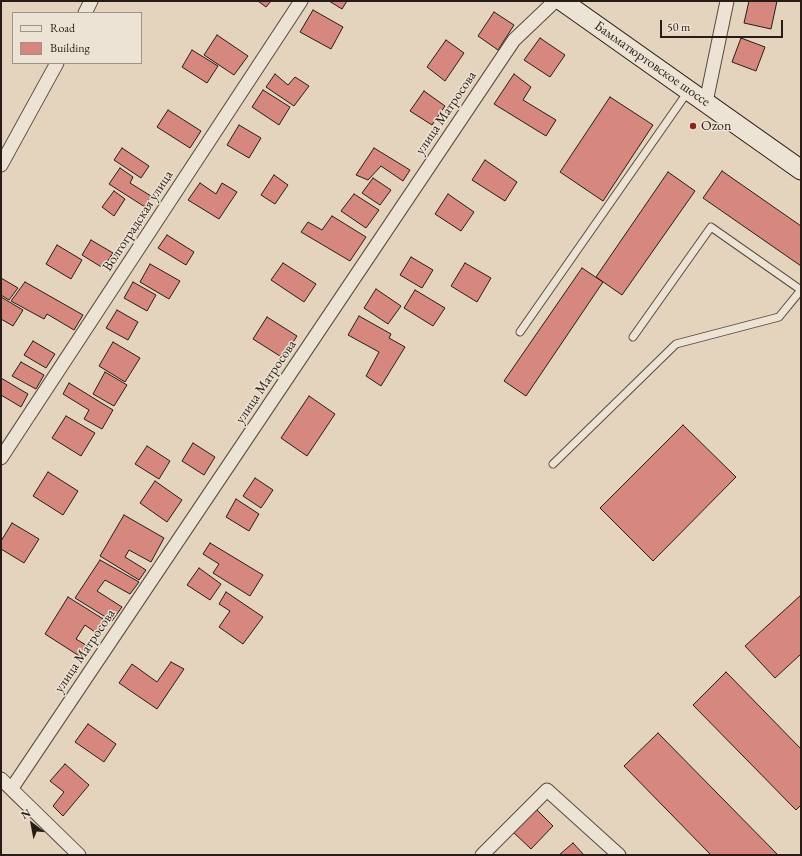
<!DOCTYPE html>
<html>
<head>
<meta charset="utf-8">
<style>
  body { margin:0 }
  #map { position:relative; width:802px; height:856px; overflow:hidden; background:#e4d4bd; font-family:"EB Garamond",serif }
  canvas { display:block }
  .frame { position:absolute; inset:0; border:2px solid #291c17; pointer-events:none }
  .legend { position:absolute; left:12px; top:12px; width:130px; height:52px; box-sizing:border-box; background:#ede3d4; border:1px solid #9f9388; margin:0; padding:5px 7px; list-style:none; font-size:12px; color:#291c17 }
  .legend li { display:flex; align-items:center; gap:8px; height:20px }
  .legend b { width:20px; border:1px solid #9f9388 }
  .north { position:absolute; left:12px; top:804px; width:40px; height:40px; -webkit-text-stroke:3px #ede3d4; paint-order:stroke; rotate:328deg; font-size:11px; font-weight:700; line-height:16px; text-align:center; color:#291c17 }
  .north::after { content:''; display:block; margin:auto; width:14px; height:18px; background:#291c17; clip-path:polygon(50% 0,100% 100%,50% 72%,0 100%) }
  .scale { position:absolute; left:660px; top:20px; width:123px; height:18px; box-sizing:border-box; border:2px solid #291c17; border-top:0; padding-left:5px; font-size:12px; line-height:14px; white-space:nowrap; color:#291c17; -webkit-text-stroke:3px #ede3d4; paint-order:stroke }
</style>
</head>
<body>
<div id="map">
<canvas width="802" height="856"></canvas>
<div class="frame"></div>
<ul class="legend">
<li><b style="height:5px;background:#ede3d4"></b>Road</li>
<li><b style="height:11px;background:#d6887f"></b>Building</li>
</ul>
<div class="north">N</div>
<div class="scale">50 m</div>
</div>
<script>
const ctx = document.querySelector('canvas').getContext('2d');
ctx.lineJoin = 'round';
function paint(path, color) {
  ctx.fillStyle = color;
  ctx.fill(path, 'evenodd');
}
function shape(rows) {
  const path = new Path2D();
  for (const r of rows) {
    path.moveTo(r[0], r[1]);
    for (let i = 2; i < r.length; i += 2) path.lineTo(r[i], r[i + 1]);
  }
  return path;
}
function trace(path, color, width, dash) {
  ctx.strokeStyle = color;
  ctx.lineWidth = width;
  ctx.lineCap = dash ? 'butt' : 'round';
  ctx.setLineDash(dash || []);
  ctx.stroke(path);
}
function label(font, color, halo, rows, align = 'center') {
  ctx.font = font + ' "EB Garamond",serif';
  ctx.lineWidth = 3;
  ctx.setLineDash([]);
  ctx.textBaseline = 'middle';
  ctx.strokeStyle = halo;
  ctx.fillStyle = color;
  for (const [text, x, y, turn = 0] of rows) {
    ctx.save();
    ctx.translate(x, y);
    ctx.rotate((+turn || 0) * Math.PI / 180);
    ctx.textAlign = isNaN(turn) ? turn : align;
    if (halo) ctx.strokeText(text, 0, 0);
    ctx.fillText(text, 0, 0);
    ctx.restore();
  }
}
const building = shape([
  [258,1,271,1,266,7,258,1],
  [329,1,347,1,342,9,329,1],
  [749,1,777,1,771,29,744,23,749,1],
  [313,10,343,27,331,49,300,32,313,10],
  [494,12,514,25,498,50,478,36,494,12],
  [217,35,248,56,234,75,204,55,217,35],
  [540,38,565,55,550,77,524,60,540,38],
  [741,38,765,47,756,71,732,62,741,38],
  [446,40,464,53,445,81,427,67,446,40],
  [192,50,218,66,207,83,182,67,192,50],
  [275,74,288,85,295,77,309,86,294,106,266,87,275,74],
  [514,74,531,87,523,100,556,120,546,136,494,104,514,74],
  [263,90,290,107,279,125,252,107,263,90],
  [424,91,445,106,432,125,410,111,424,91],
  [610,97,653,125,603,201,560,172,610,97],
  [168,110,201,131,190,148,157,127,168,110],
  [239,125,261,138,249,158,227,145,239,125],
  [122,148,149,166,141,178,114,160,122,148],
  [374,148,410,170,403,181,381,166,368,180,356,175,374,148],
  [485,160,517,182,505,201,472,180,485,160],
  [120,168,133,177,130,183,151,196,145,207,109,184,120,168],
  [722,171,801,226,801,266,703,198,722,171],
  [668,172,695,191,622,295,596,277,668,172],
  [274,175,288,185,275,204,261,195,274,175],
  [373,178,391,190,380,205,362,193,373,178],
  [200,183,216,194,222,183,237,192,219,219,188,200,200,183],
  [114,191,125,199,114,216,102,207,114,191],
  [354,194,379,210,366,228,341,211,354,194],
  [448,194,474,212,461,231,435,214,448,194],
  [332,216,366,237,350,261,301,232,308,222,322,230,332,216],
  [167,235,194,252,186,265,158,248,167,235],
  [91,240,113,253,103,268,82,255,91,240],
  [57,245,82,260,71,279,46,264,57,245],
  [411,257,433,270,422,288,400,275,411,257],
  [283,263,316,284,304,302,271,280,283,263],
  [465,263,491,278,477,302,451,286,465,263],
  [150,264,180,281,169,299,140,282,150,264],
  [582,268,603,282,526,396,504,381,582,268],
  [1,278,18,288,9,300,1,295,1,278],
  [25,282,83,315,74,330,47,314,44,319,11,301,25,282],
  [133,282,156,295,147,311,124,298,133,282],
  [376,289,401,306,388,324,364,308,376,289],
  [415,290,445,308,433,326,404,308,415,290],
  [1,297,23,310,13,326,1,319,1,297],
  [117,310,138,322,128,340,106,328,117,310],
  [359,316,391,334,389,338,405,347,381,386,366,376,379,352,348,335,359,316],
  [267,317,297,336,283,358,253,339,267,317],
  [33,341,55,354,46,368,24,355,33,341],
  [113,342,140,358,125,382,99,366,113,342],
  [21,362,44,375,36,389,12,376,21,362],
  [105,372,127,385,114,406,93,394,105,372],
  [1,378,28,394,21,407,1,395,1,378],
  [69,383,113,410,102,429,84,419,89,410,63,394,69,383],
  [309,396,335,414,307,456,281,438,309,396],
  [66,416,95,433,81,456,52,438,66,416],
  [683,425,736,477,653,561,600,508,683,425],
  [193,443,215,457,204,475,182,461,193,443],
  [147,446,170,461,159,479,135,464,147,446],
  [48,472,78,491,63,515,33,496,48,472],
  [255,478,273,490,261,508,243,496,255,478],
  [155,481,182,500,167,522,140,503,155,481],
  [236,499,259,514,249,531,226,517,236,499],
  [124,515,164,538,151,562,129,550,125,557,146,570,139,580,100,556,124,515],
  [12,523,39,539,24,563,1,549,1,541,12,523],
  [210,543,263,575,250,596,213,573,219,564,203,554,210,543],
  [100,560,139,582,130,594,105,580,97,591,122,607,112,621,75,598,100,560],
  [199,568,221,584,210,600,187,585,199,568],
  [226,592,263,617,243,644,219,627,230,611,219,604,226,592],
  [801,595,801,654,775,678,745,646,801,595],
  [68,597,108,622,99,635,85,625,76,639,91,648,84,659,45,634,68,597],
  [171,662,184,669,157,709,119,683,132,664,157,682,171,662],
  [726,672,801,749,801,805,796,810,693,705,726,672],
  [88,724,116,744,104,762,75,742,88,724],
  [658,733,778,855,711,855,624,766,658,733],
  [65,764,89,785,63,816,53,806,64,792,50,781,65,764],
  [535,808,553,826,531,849,512,831,535,808],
  [573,843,584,855,559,855,573,843]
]);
paint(building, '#d6887f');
trace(building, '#291c17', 1);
const lane = shape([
  [520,332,689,90],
  [633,337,711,227,801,290],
  [553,464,676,344,779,317,801,290]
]);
const street = shape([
  [85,13,91,1],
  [706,102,727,1],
  [1,165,57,63],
  [1,458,301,1],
  [1,779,79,855],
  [12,788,514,40,555,1],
  [482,855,547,790,619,855]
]);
const secondary = shape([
  [562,1,801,170]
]);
trace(lane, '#584a40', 9);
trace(street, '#584a40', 15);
trace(secondary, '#291c17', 21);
trace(lane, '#ede3d4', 7);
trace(street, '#ede3d4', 13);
trace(secondary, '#ede3d4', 19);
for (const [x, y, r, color] of [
  [693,126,4,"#8f2418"]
]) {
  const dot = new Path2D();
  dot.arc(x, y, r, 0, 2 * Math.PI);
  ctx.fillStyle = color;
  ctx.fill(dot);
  trace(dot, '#ede3d4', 1.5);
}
label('14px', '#291c17', '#ede3d4', [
  ["Бамматюртовское шоссе",652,64,35],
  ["улица Матросова",446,113,-56],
  ["Волгоградская улица",138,221,-57],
  ["улица Матросова",266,382,-56],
  ["улица Матросова",85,651,-56]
]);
label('14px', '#291c17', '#ede3d4', [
  ["Ozon",701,126]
], 'left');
</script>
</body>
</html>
